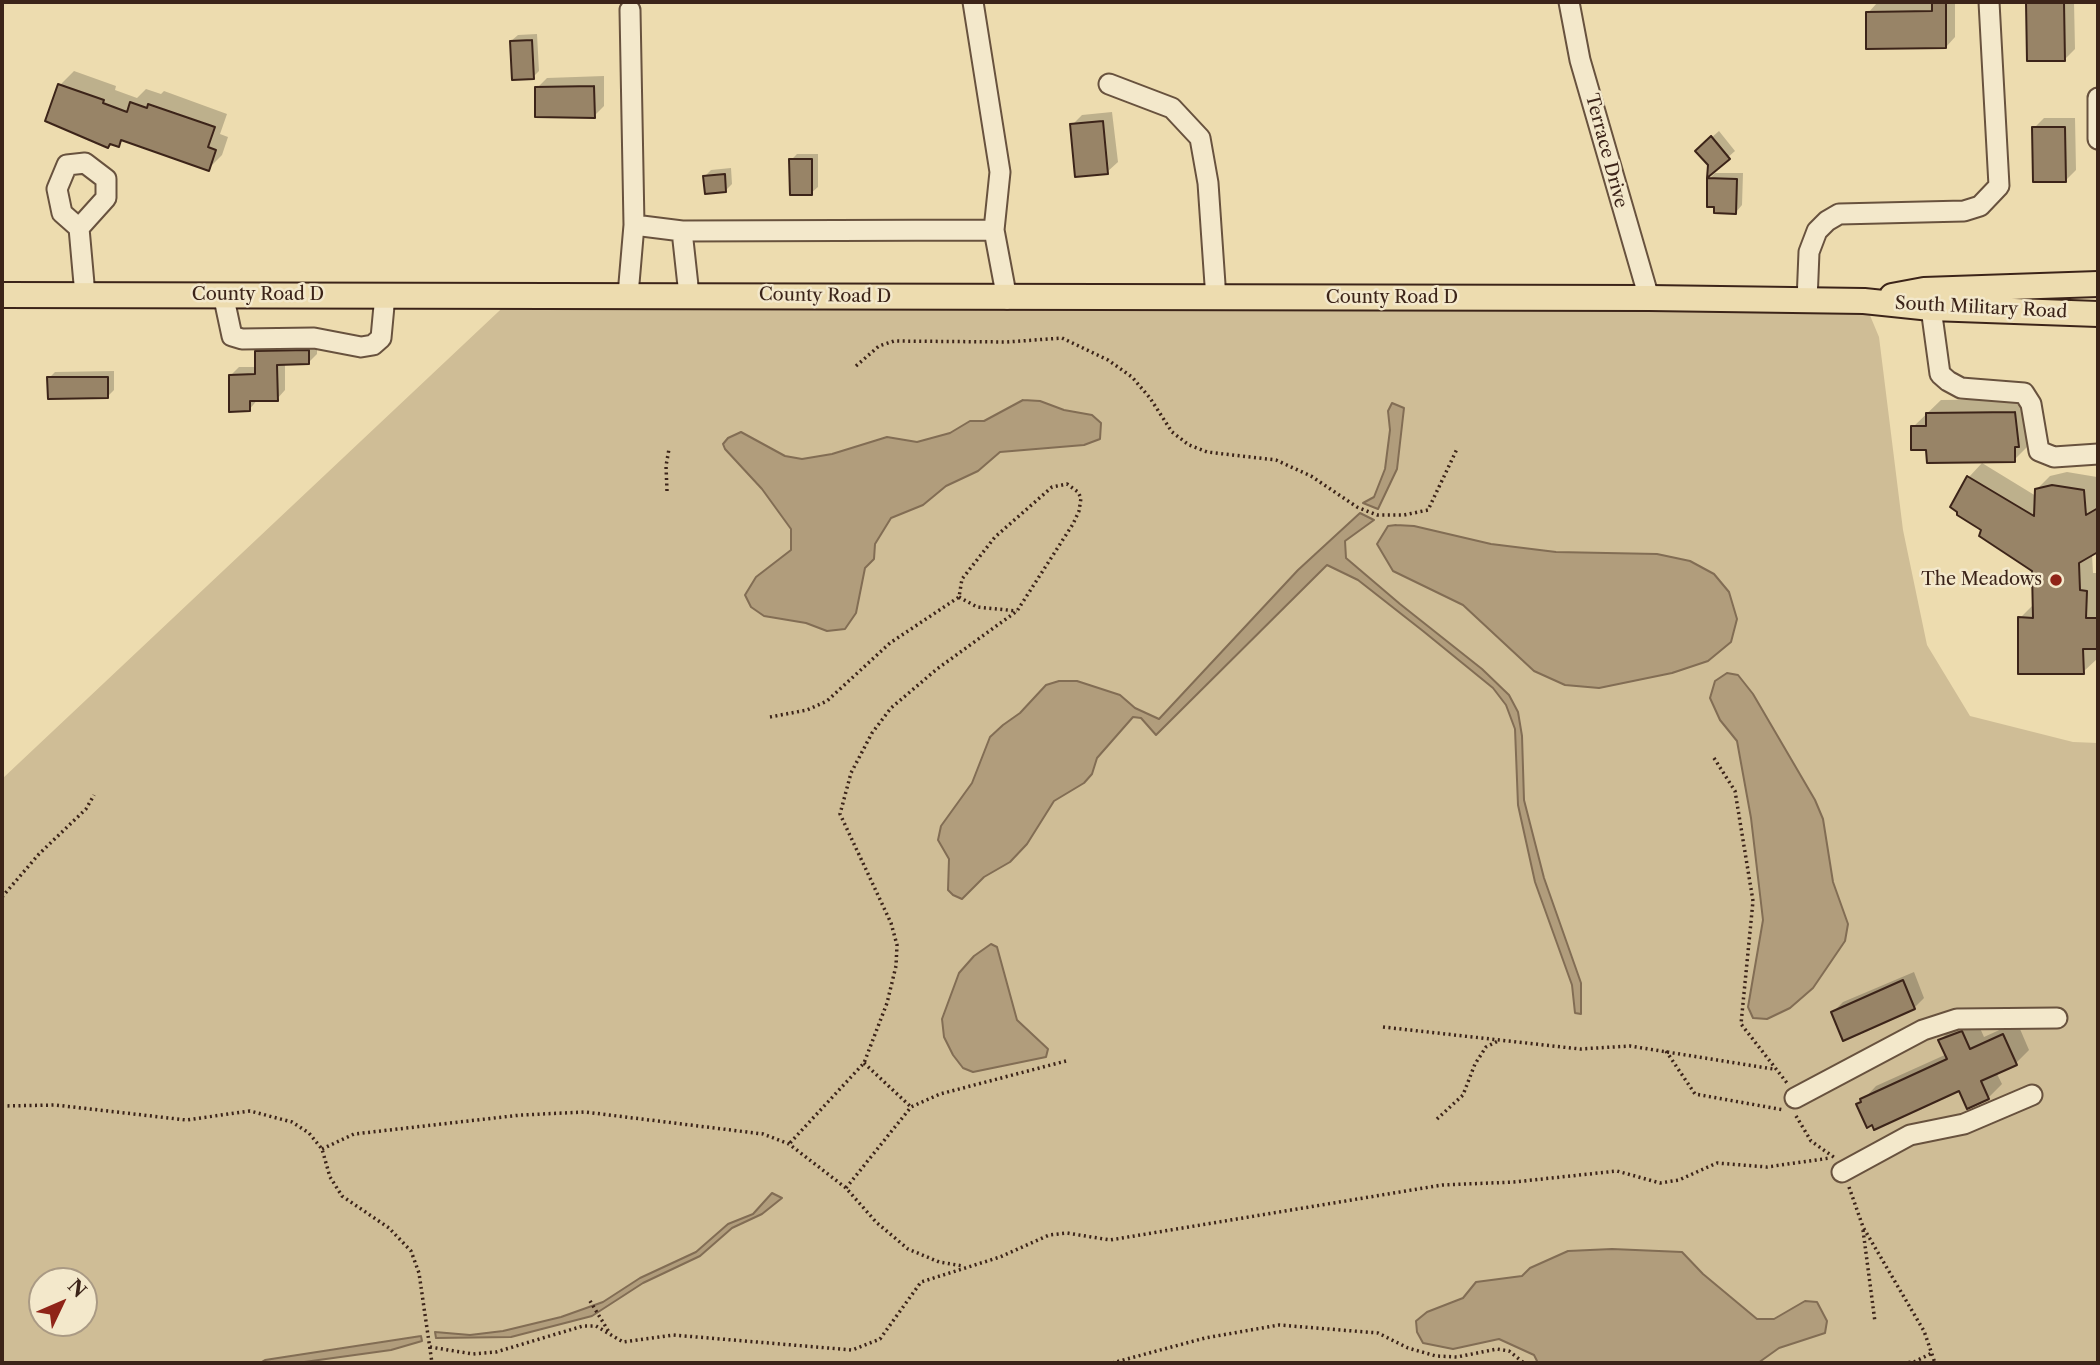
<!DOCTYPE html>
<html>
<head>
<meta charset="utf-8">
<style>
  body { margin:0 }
  #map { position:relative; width:2100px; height:1365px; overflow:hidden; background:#eddcaf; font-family:"Libre Caslon Text",serif }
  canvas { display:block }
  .frame { position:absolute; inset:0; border:4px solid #3c2419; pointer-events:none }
  .north { position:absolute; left:28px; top:1267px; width:70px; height:70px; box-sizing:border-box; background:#f3e8cb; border:2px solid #aa9a84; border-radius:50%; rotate:46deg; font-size:19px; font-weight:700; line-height:28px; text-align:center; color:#3c2419 }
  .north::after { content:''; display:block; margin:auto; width:24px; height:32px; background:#8f2418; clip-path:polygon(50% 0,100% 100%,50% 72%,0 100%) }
</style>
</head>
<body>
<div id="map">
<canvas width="2100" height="1365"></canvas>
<div class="frame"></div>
<div class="north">N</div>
</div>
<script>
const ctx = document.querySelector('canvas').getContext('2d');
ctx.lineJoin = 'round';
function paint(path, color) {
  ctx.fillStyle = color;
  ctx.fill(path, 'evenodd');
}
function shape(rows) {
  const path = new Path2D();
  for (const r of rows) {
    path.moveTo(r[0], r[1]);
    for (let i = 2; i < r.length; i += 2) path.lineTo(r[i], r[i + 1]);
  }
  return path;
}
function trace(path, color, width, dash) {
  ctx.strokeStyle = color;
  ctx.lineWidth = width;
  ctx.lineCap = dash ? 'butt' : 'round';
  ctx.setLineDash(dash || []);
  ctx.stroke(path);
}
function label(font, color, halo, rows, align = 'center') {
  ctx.font = font + ' "Libre Caslon Text",serif';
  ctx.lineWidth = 5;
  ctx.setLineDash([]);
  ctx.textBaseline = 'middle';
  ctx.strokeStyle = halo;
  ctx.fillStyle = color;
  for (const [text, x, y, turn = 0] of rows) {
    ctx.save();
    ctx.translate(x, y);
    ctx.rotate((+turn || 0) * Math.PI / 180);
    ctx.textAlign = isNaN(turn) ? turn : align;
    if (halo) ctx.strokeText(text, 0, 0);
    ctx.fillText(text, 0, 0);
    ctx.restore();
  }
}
paint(shape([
  [515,296,1864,301,1879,337,1903,530,1927,645,1970,716,2073,742,2098,743,2098,1363,2,1363,2,779],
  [42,1281,84,1281,84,1323,42,1323]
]), '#cfbd96');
const water = shape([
  [1023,400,1040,401,1064,410,1092,415,1101,423,1100,439,1084,445,1000,452,978,471,946,486,923,505,891,518,875,544,874,559,865,568,856,613,845,629,827,631,806,623,764,616,751,607,745,595,756,577,791,550,791,529,762,489,725,449,723,444,728,438,741,432,785,456,802,459,832,454,887,437,917,442,950,433,970,421,984,421,1023,400],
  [1392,403,1404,408,1397,469,1378,509,1363,503,1374,497,1385,469,1390,430,1388,411,1392,403],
  [1360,513,1374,520,1345,541,1346,558,1400,604,1482,669,1509,695,1518,712,1522,736,1524,800,1544,878,1581,983,1581,1014,1575,1013,1572,985,1535,882,1518,805,1515,729,1506,705,1493,688,1423,631,1358,580,1327,565,1156,735,1141,718,1133,717,1097,758,1092,774,1084,783,1054,801,1027,844,1010,862,984,877,962,899,953,895,948,890,949,859,938,840,941,826,972,783,990,737,1003,725,1020,713,1046,685,1059,681,1077,681,1120,695,1135,708,1159,719,1298,570,1360,513],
  [1396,525,1414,526,1491,544,1556,552,1657,554,1690,561,1714,574,1729,592,1737,619,1731,642,1708,661,1672,673,1599,688,1565,685,1534,671,1463,605,1393,571,1377,544,1388,526,1396,525],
  [1727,673,1738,675,1753,694,1815,800,1823,819,1833,882,1848,924,1845,941,1813,988,1790,1008,1767,1019,1753,1018,1748,1007,1763,920,1751,818,1737,741,1720,720,1710,698,1715,681,1727,673],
  [991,944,997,947,1017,1020,1048,1049,1046,1057,973,1072,963,1068,953,1055,944,1037,942,1019,959,973,974,956,991,944],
  [772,1193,782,1198,762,1214,732,1228,700,1256,643,1283,592,1316,511,1337,436,1338,435,1332,470,1335,503,1331,561,1317,603,1302,640,1278,696,1252,728,1224,753,1214,772,1193],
  [1612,1249,1682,1252,1703,1274,1757,1319,1774,1319,1805,1301,1817,1302,1827,1321,1825,1333,1779,1348,1758,1363,1538,1363,1534,1355,1499,1339,1453,1349,1423,1343,1417,1332,1416,1321,1427,1312,1463,1298,1476,1282,1522,1276,1530,1268,1568,1251,1612,1249],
  [421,1336,422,1341,391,1350,297,1363,260,1363,265,1360,421,1336]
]);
paint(water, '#b19d7c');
trace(water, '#826d54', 2);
paint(shape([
  [1933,2,1955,2,1955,37,1946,47,1868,13,1877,3],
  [2028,2,2074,2,2075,49,2065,59,2028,59],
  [537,34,539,71,533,77,511,41,518,35],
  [74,71,116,86,115,90,137,98,146,89,161,94,164,91,227,114,220,134,228,137,222,155,208,169,125,139,118,145,60,85],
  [604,76,604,106,594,116,537,88,547,78],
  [1112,112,1118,162,1107,172,1072,125,1082,115],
  [2044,118,2075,118,2076,170,2066,180,2034,128],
  [1719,131,1735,151,1709,174,1703,145],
  [797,154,818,154,818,187,811,193,791,160],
  [731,168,732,184,726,190,705,176,711,170],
  [1715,173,1743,173,1742,205,1736,212,1716,205,1709,179],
  [265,343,317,343,317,354,309,362,285,363,285,390,277,399,258,399,249,410,231,375,239,367,257,367,257,352],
  [114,371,114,390,107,397,49,378,55,372],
  [2028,399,2028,446,2014,460,1928,448,1913,427,1941,400],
  [1982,463,2036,496,2037,489,2050,476,2067,472,2097,477,2098,550,2092,554,2093,573,2098,573,2098,647,2097,659,2083,672,2020,618,2034,604,2034,570,1952,506,1969,477],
  [1914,972,1924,998,1914,1008,1833,1012,1843,1002],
  [1976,1019,1984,1037,2017,1022,2029,1050,2016,1063,1996,1072,2002,1084,1988,1098,1960,1089,1862,1101,1876,1086,1947,1054,1940,1040,1954,1027]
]), '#0003');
const building = shape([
  [1932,2,1946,2,1946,48,1866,49,1866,12,1932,11,1932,2],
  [2026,2,2064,2,2065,61,2027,61,2026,2],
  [532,40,534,79,512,80,510,41,532,40],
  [58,84,104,100,103,103,127,112,130,102,147,108,148,104,215,127,208,147,216,150,209,171,121,140,119,147,110,144,108,148,45,121,58,84],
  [594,86,595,118,535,117,535,87,594,86],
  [1103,121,1108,174,1075,177,1070,124,1103,121],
  [2032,127,2065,127,2066,182,2033,182,2032,127],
  [1711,136,1730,159,1707,178,1708,165,1695,151,1711,136],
  [789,159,812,159,812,195,790,195,789,159],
  [725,174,726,192,705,194,703,176,725,174],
  [1707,178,1737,179,1736,214,1714,213,1714,207,1707,207,1707,178],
  [309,350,309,364,277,365,278,401,250,401,250,411,229,412,229,375,255,374,255,351,309,350],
  [47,377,108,377,108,398,48,399,47,377],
  [2015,412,2019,447,2015,447,2015,462,1927,463,1926,450,1911,450,1911,426,1926,426,1926,413,2015,412],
  [1967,476,2034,516,2035,489,2052,485,2084,490,2086,515,2098,508,2098,552,2079,563,2080,590,2087,591,2086,618,2098,618,2098,649,2083,649,2084,674,2018,674,2018,617,2033,618,2032,571,1979,536,1981,530,1957,515,1957,512,1950,507,1967,476],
  [1903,980,1915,1009,1843,1041,1831,1012,1903,980],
  [1962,1031,1970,1049,2003,1034,2017,1065,1981,1081,1989,1099,1967,1109,1959,1091,1874,1130,1872,1125,1867,1128,1856,1104,1861,1102,1860,1099,1947,1059,1938,1040,1962,1031]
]);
paint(building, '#988467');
trace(building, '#3c2419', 2);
const minor = shape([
  [973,2,1000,172,994,230],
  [1569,2,1580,60,1649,298],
  [630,10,634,225],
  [1109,84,1172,108,1200,138,1208,183,1216,299],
  [2098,98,2098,139],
  [79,228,62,213,57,189,67,165,85,163,106,179,106,198,79,228,85,295],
  [223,294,232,336,242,339,314,338,361,347,373,345,381,338,385,295],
  [628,295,634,225,682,231],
  [689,295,682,231,994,230,1007,299],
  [1807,301,1809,252,1817,231,1827,221,1839,214,1964,211,1980,206,1999,186,1989,2],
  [1931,308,1940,374,1948,381,1961,388,2024,393,2031,404,2039,451,2054,457,2098,454],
  [1795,1098,1923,1030,1957,1019,2057,1018],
  [1842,1172,1910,1135,1964,1124,2032,1095]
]);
const major = shape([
  [2,295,1649,298,1864,301,1931,308,2098,314],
  [1892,296,1924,290,2098,284]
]);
trace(minor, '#68523e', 23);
trace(major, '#3c2419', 28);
trace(shape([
  [856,366,879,346,894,341,1007,342,1062,338,1108,360,1132,377,1150,398,1172,432,1189,445,1207,452,1276,460,1311,476,1357,507,1377,515,1404,515,1428,510,1457,449],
  [667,491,666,466,669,449],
  [959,597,977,607,1017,611],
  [770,717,807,710,827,701,890,643,959,597,962,579,995,537,1052,487,1067,484,1078,492,1081,498,1079,511,1073,524,1017,611,937,669,891,708,872,733,851,773,840,814,891,923,897,945,896,966,887,1003,864,1063,789,1144],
  [1714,758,1735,791,1753,901,1741,1024,1787,1083],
  [2,897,39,854,86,809,94,795],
  [1383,1027,1580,1049,1630,1046,1773,1069],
  [1666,1051,1695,1094,1784,1110],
  [864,1063,911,1107],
  [2,1106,55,1105,186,1120,250,1111,292,1122,309,1133,322,1149,330,1177,342,1196,389,1228,411,1251,419,1273,432,1363],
  [1796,1116,1811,1141,1835,1158],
  [1437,1119,1463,1095,1475,1064,1486,1047,1500,1040],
  [322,1149,354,1134,521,1115,585,1112,763,1134,789,1144,846,1188,876,1222,908,1249,939,1262,963,1266],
  [1849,1187,1863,1227,1924,1331,1935,1363],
  [846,1188,911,1107,940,1094,1066,1061],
  [1863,1230,1875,1322],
  [590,1301,609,1332],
  [430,1347,473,1354,496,1352,583,1326,596,1326,623,1342,673,1335,852,1350,880,1339,921,1282,1000,1257,1049,1235,1067,1233,1110,1240,1442,1185,1514,1182,1617,1171,1660,1183,1679,1180,1717,1163,1767,1167,1830,1158],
  [1112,1363,1205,1338,1279,1325,1378,1333,1408,1348,1436,1356,1457,1357,1497,1349,1509,1351,1524,1363],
  [1903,1363,1914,1362,1932,1353]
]), '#3c2419', 3.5, [2, 3.5]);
trace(minor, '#f3e8cb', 19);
trace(major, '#eddcaf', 24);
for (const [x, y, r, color] of [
  [2056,580,7,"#8f2418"]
]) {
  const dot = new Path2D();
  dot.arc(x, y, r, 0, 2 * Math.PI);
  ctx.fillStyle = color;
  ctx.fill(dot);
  trace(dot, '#f3e8cb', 2.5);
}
label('18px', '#3c2419', '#f3e8cb', [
  ["Terrace Drive",1606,151,75],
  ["County Road D",258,295],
  ["County Road D",825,296,1],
  ["County Road D",1392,298],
  ["South Military Road",1981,308,3]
]);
label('18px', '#3c2419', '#f3e8cb', [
  ["The Meadows",2042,580]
], 'right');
</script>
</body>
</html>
